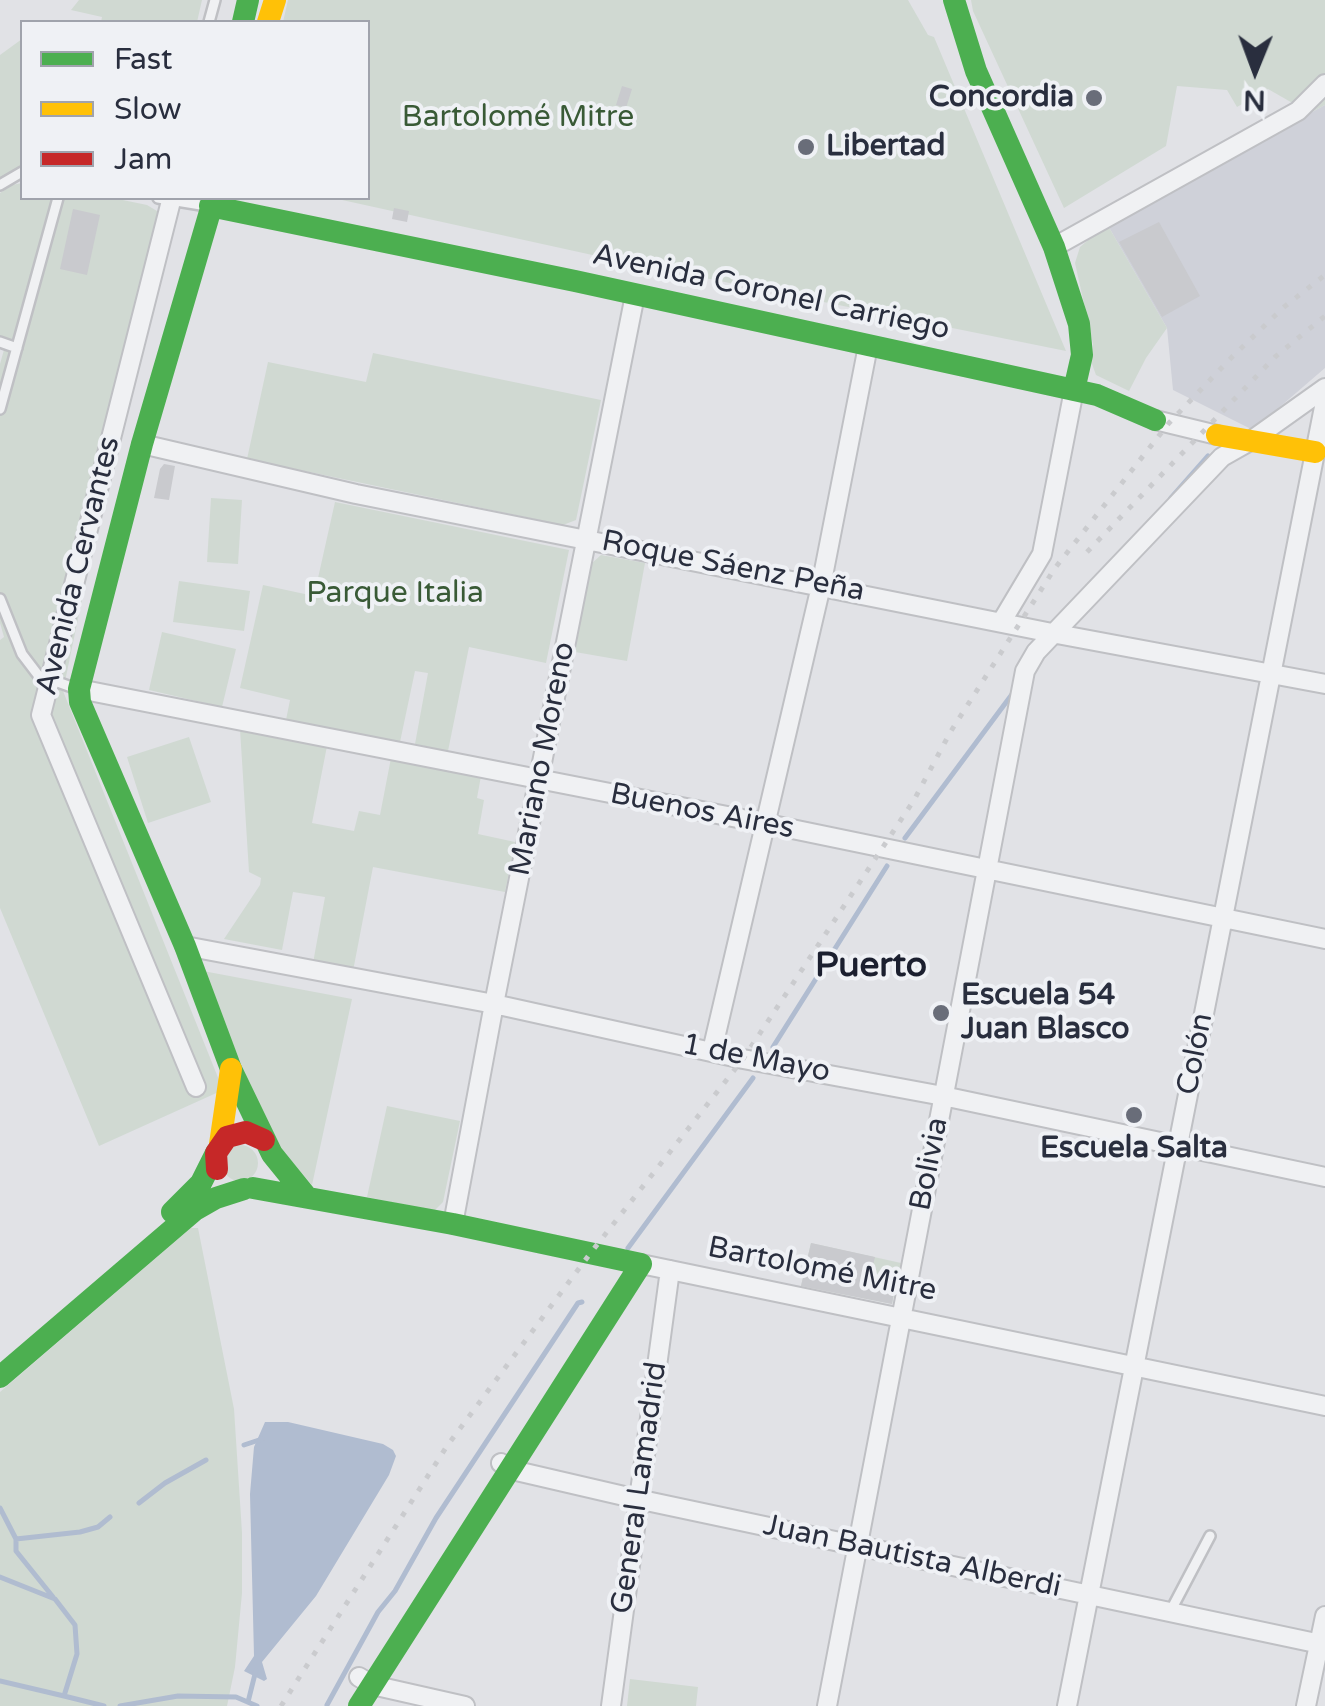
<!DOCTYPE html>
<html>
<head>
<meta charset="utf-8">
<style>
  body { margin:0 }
  #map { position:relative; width:1325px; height:1706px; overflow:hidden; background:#e1e2e6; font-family:"Varela Round",sans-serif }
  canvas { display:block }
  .legend { position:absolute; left:20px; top:20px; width:350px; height:180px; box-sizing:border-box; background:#eff1f5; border:2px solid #a0a3ac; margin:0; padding:12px 18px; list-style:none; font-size:30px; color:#292e3e }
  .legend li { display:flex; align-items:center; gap:20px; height:50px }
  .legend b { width:50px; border:2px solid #a0a3ac }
  .north { position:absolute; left:1205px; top:20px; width:100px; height:100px; -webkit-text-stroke:8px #eff1f5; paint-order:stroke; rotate:181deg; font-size:28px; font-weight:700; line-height:40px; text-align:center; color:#292e3e }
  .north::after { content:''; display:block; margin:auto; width:35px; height:45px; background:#292e3e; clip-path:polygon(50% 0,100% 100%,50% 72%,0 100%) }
</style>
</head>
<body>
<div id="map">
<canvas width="1325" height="1706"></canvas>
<ul class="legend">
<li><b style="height:12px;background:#4caf50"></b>Fast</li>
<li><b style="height:12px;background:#ffc107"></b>Slow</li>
<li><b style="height:12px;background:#c62828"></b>Jam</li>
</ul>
<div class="north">N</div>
</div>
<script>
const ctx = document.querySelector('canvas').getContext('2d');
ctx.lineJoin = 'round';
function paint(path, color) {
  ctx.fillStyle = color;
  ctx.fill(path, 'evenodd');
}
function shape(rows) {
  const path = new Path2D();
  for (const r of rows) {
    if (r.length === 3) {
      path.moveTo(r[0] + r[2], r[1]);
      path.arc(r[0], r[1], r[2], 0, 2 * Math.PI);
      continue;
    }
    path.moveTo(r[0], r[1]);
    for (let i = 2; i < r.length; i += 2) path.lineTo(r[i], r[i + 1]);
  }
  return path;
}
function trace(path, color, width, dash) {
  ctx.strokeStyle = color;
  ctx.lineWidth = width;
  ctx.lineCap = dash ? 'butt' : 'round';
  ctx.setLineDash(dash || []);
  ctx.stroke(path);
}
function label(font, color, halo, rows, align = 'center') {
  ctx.font = font + ' "Varela Round",sans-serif';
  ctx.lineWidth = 8;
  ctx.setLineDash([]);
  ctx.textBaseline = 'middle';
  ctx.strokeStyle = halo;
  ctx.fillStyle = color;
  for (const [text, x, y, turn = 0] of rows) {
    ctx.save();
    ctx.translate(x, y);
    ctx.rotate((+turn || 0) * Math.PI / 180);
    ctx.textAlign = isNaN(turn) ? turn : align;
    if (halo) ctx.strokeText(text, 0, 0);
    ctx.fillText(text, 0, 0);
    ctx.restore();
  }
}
paint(shape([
  [1325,105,1325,368,1253,430,1173,390,1167,328,1107,224]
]), '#cfd1d9');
paint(shape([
  [79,0,202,0,197,22,101,22,102,17,71,10],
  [288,0,908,0,928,35,934,37,1066,351,606,258,333,198,368,198,368,22,283,22],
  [971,0,1325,0,1325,105,1310,113,1268,89,1237,107,1227,90,1177,86,1166,146,1064,208,973,11],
  [22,39,22,169,0,179,0,55],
  [22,183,22,198,113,198,147,205,162,214,63,691,223,1090,99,1146,0,908,0,640,4,637,0,623,0,364,7,339,0,337,0,193,12,185],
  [1107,224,1167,328,1146,358,1129,391,1096,375,1092,364,1093,344,1075,263,1080,247],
  [373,353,601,400,576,520,563,525,247,459,268,362,366,382],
  [211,498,242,500,238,564,207,562],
  [335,502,569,550,546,663,469,647,448,751,415,744,428,673,415,671,400,742,286,720,290,700,240,688,263,585,314,596],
  [601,555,645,563,627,661,575,652,591,564],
  [179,581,250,591,244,631,173,622],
  [162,632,236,649,222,707,149,690],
  [240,729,327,746,312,823,354,831,359,811,380,815,391,758,481,776,477,798,484,800,478,834,515,842,505,892,373,867,353,971,313,963,325,897,293,892,282,950,224,939,260,885,261,878,249,872],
  [189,737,211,802,148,823,127,757],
  [203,971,352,999,312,1185,271,1137],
  [387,1106,460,1121,443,1202,434,1211,367,1197],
  [240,1163,18],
  [191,1228,198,1228,234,1409,242,1533,242,1593,235,1667,227,1706,0,1706,0,1392],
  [811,1243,901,1263,892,1304,801,1286],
  [630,1679,698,1687,696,1706,627,1706]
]), '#d0d9d2');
paint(shape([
  [265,1422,288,1422,383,1444,393,1450,396,1456,389,1475,316,1596,262,1662,267,1679,264,1681,244,1671,254,1656,250,1494,254,1447]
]), '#b0bcd0');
trace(shape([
  [1171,498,1208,456],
  [905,838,1013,693],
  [773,1047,887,866],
  [628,1248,753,1078],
  [244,1445,262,1439],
  [139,1503,165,1483,206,1460],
  [0,1508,16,1539,80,1532,98,1527,110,1517],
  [16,1539,16,1551,53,1597],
  [0,1577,55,1599,75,1625,77,1654,64,1696,104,1706],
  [0,1681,64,1696],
  [248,1702,256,1670],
  [327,1705,378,1612,395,1591,436,1518,578,1303,582,1302],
  [120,1706,178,1696,236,1697,257,1706]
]), '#b0bcd0', 5);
paint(shape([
  [622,86,632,89,626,108,616,105],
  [394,208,409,211,407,222,392,219],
  [73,209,100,215,87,275,60,269],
  [1159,222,1200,296,1162,317,1119,242],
  [164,464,175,466,169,500,154,498,160,469],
  [811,1243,875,1257,868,1286,894,1292,892,1304,801,1286]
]), '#c9cace');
const lane = shape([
  [209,22,215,0],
  [0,185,22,172],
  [158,198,207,206],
  [0,342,17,348],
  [0,409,58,198],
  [0,599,22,654,38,675,77,689],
  [1170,1612,1210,1536]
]);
const street = shape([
  [171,201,41,715,196,1087],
  [1054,247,1298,111,1325,84],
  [1155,420,1217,435],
  [142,444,356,494,1057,634,1325,684],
  [1002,621,1042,554,1074,390],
  [79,689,763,823,1325,939],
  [185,946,494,1004,743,1059,943,1096,1325,1177],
  [712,1051,821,586,868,346],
  [453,1224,494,1004,635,295],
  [641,1264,1325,1406],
  [501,1463,512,1470,637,1499,1325,1645],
  [359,1677,372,1685,465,1706],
  [611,1706,670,1270],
  [827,1706,1025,671,1036,652,1222,457,1252,440,1325,388],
  [1067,1706,1325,402],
  [1306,1706,1325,1616]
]);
trace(lane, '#bfc0c4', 14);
trace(street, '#bfc0c4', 22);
trace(lane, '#f0f1f3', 9);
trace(street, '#f0f1f3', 18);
trace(shape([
  [954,0,976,71,1054,247,1079,324,1082,355,1074,390],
  [243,22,248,0],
  [214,198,142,444,79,689,80,702,185,946,231,1069,272,1154,306,1196],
  [210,206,575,281,1097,395,1155,420],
  [253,1188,453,1224,641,1264,359,1706],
  [172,1212,201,1183,216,1153],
  [0,1377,195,1210,216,1198,244,1189]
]), '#4caf50', 22);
trace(shape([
  [268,22,275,0],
  [1217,435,1315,452],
  [220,1144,231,1069]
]), '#ffc107', 22);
trace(shape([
  [217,1169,216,1153,227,1137,246,1132,264,1140]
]), '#c62828', 22);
trace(shape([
  [1087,552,1275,357,1325,316],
  [281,1706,447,1446,589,1255,743,1059,914,800,951,731,1055,568,1169,423,1232,357,1284,307,1325,275]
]), '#cacbce', 5, [5, 10]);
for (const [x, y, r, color] of [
  [1094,98,10,"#696d79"],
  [806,147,10,"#696d79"],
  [941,1013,10,"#696d79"],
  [1134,1115,10,"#696d79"]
]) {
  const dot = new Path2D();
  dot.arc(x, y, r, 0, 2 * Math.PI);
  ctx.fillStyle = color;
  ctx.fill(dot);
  trace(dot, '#eff1f5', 4);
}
label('bold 30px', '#292e3e', '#eff1f5', [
  ["Concordia",1074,98,"right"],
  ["Libertad",826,147],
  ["Escuela 54",961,996],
  ["Juan Blasco",961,1030],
  ["Escuela Salta",1134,1149,"center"]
], 'left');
label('30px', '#395a36', '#eff1f5', [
  ["Bartolomé Mitre",518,118],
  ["Parque Italia",395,594]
]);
label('30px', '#292e3e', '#eff1f5', [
  ["Avenida Coronel Carriego",771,293,12],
  ["Avenida Cervantes",79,566,-76],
  ["Roque Sáenz Peña",733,567,11],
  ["Mariano Moreno",543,759,-79],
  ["Buenos Aires",702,812,11],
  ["Colón",1196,1054,-79],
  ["1 de Mayo",756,1059,11],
  ["Bolivia",930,1164,-79],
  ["Bartolomé Mitre",822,1270,11],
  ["General Lamadrid",640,1488,-82],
  ["Juan Bautista Alberdi",912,1557,12]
]);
label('bold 35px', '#1b1f2f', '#eff1f5', [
  ["Puerto",871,967]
]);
</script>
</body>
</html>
